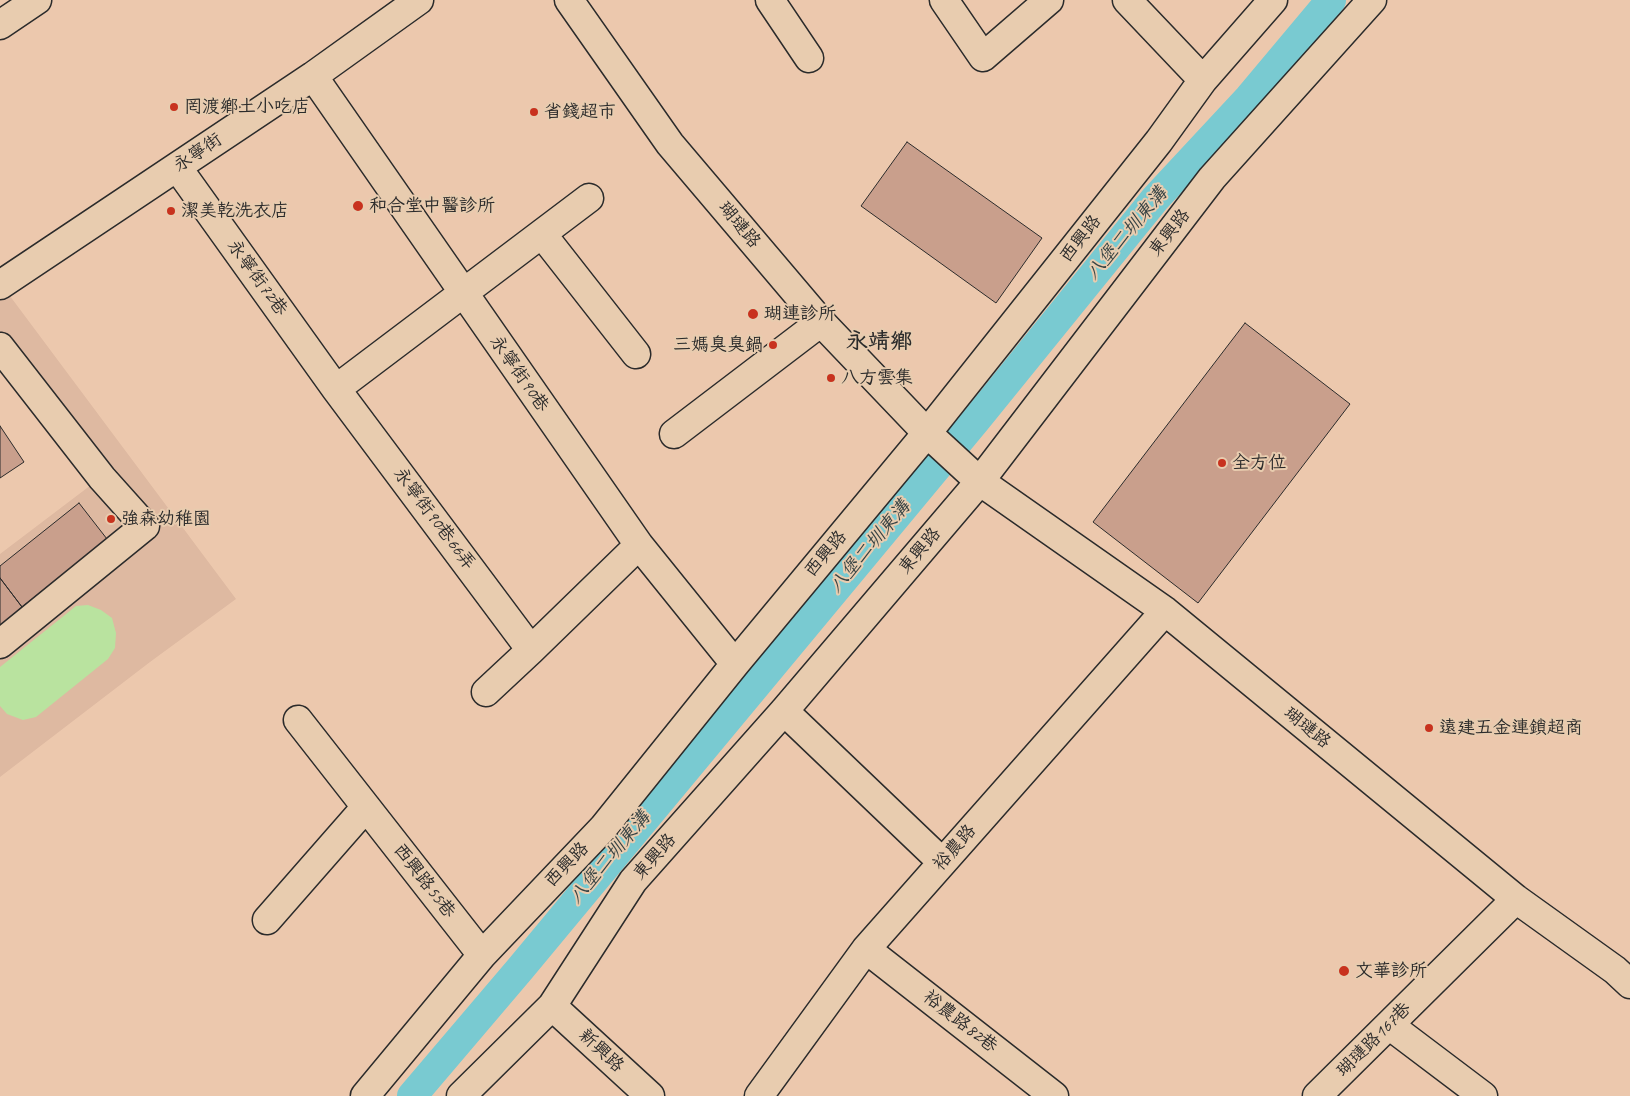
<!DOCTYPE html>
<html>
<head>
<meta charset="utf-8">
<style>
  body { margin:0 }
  canvas { display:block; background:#ecc8ad }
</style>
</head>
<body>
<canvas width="1630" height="1096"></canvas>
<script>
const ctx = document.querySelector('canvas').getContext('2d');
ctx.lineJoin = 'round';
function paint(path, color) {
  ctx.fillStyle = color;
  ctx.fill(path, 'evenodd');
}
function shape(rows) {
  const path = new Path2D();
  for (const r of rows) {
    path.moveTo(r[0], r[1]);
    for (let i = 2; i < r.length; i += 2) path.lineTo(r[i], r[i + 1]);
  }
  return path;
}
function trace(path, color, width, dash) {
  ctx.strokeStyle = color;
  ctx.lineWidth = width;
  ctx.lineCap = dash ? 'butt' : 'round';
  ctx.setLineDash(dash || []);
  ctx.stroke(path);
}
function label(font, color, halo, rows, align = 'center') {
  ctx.font = font + ' Caveat,"LXGW WenKai TC",sans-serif';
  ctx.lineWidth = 4;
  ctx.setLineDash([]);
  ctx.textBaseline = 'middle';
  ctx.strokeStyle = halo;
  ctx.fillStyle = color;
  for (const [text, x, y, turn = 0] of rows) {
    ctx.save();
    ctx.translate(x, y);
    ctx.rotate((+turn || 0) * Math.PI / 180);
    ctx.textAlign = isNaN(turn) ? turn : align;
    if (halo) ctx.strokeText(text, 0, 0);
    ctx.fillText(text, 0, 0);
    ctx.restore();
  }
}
paint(shape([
  [4,288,236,599,150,662,0,777,0,554,91,485,0,363,0,292]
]), '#deb9a1');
paint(shape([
  [88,605,101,610,112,618,116,633,115,648,108,659,36,717,23,720,7,714,0,706,0,667,76,606]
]), '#b9e39f');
trace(shape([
  [412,1096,520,969,976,420,1155,199,1249,98,1331,0]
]), '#79cad1', 30);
const building = shape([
  [907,142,1042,238,996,303,861,206,907,142],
  [1245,323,1350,404,1198,603,1093,522,1245,323],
  [0,426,24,462,0,478,0,426],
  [79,503,107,539,22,607,0,578,0,566,79,503],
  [0,578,22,607,0,626,0,578]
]);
paint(building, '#c99f8c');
trace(building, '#2b2b2b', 1);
const minor = shape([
  [569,0,670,144,821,322,927,433,978,480,1165,611,1516,899,1615,970,1630,984],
  [770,0,809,58],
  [944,0,983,57,1049,0],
  [1127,0,1203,80],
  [0,25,37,0],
  [313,76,639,545,735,664],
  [177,167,336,389,531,650],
  [542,234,636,354],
  [0,285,313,76,419,0],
  [0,347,102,478,145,526,0,644],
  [336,389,589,198],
  [674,434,821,322],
  [486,692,531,650,639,545],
  [784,711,942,862],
  [298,720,482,955],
  [267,920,366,807],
  [866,949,1054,1096],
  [552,1006,650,1096],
  [1389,1025,1483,1096],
  [365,1096,482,955,603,828,735,664,927,433,1159,141,1203,80,1273,0],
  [461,1096,552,1006,633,881,784,711,980,481,1212,178,1372,0],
  [759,1096,866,949,1165,611],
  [1317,1096,1516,899]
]);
trace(minor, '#2b2b2b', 31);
trace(minor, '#e8ccaf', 28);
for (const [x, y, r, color] of [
  [174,107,5,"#c8321e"],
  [534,112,5,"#c8321e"],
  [358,206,6,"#c8321e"],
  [171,211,5,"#c8321e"],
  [753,314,6,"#c8321e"],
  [773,345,5,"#c8321e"],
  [831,378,5,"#c8321e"],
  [1222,463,5,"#c8321e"],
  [111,519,5,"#c8321e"],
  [1429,728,5,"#c8321e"],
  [1344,971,6,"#c8321e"]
]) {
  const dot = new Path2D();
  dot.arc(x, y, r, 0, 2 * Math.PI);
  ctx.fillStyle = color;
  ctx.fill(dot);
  trace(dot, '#e8ccaf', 2);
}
label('18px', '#2b2b2b', '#e8ccaf', [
  ["罔渡鄉土小吃店",184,107],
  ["省錢超市",544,112],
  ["和合堂中醫診所",369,206],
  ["潔美乾洗衣店",181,211],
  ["瑚連診所",764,314],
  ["三媽臭臭鍋",763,345,"right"],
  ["八方雲集",841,378],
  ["全方位",1232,463],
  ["強森幼稚園",121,519],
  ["遠建五金連鎖超商",1439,728],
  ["文華診所",1355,971]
], 'left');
label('18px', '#2b2b2b', '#e8ccaf', [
  ["永寧街",198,153,-34],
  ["瑚璉路",739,225,50],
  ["東興路",1170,233,-52],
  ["西興路",1081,239,-52],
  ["永寧街72巷",257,278,54],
  ["永寧街90巷",519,374,55],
  ["永寧街90巷66弄",434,519,53],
  ["東興路",920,551,-50],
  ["西興路",826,554,-50],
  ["瑚璉路",1307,728,39],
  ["裕農路",955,848,-49],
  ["東興路",655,857,-49],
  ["西興路",567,865,-46],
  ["西興路55巷",424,881,52],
  ["裕農路82巷",960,1022,38],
  ["瑚璉路167巷",1374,1040,-45],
  ["新興路",601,1051,43]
]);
label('italic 19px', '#374344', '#e8ccaf', [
  ["八堡二圳東溝",1127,234,-50],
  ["八堡二圳東溝",870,547,-50],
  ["八堡二圳東溝",610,858,-50]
]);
label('bold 22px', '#2b2b2b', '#e8ccaf', [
  ["永靖鄉",879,342]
]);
</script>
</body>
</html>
